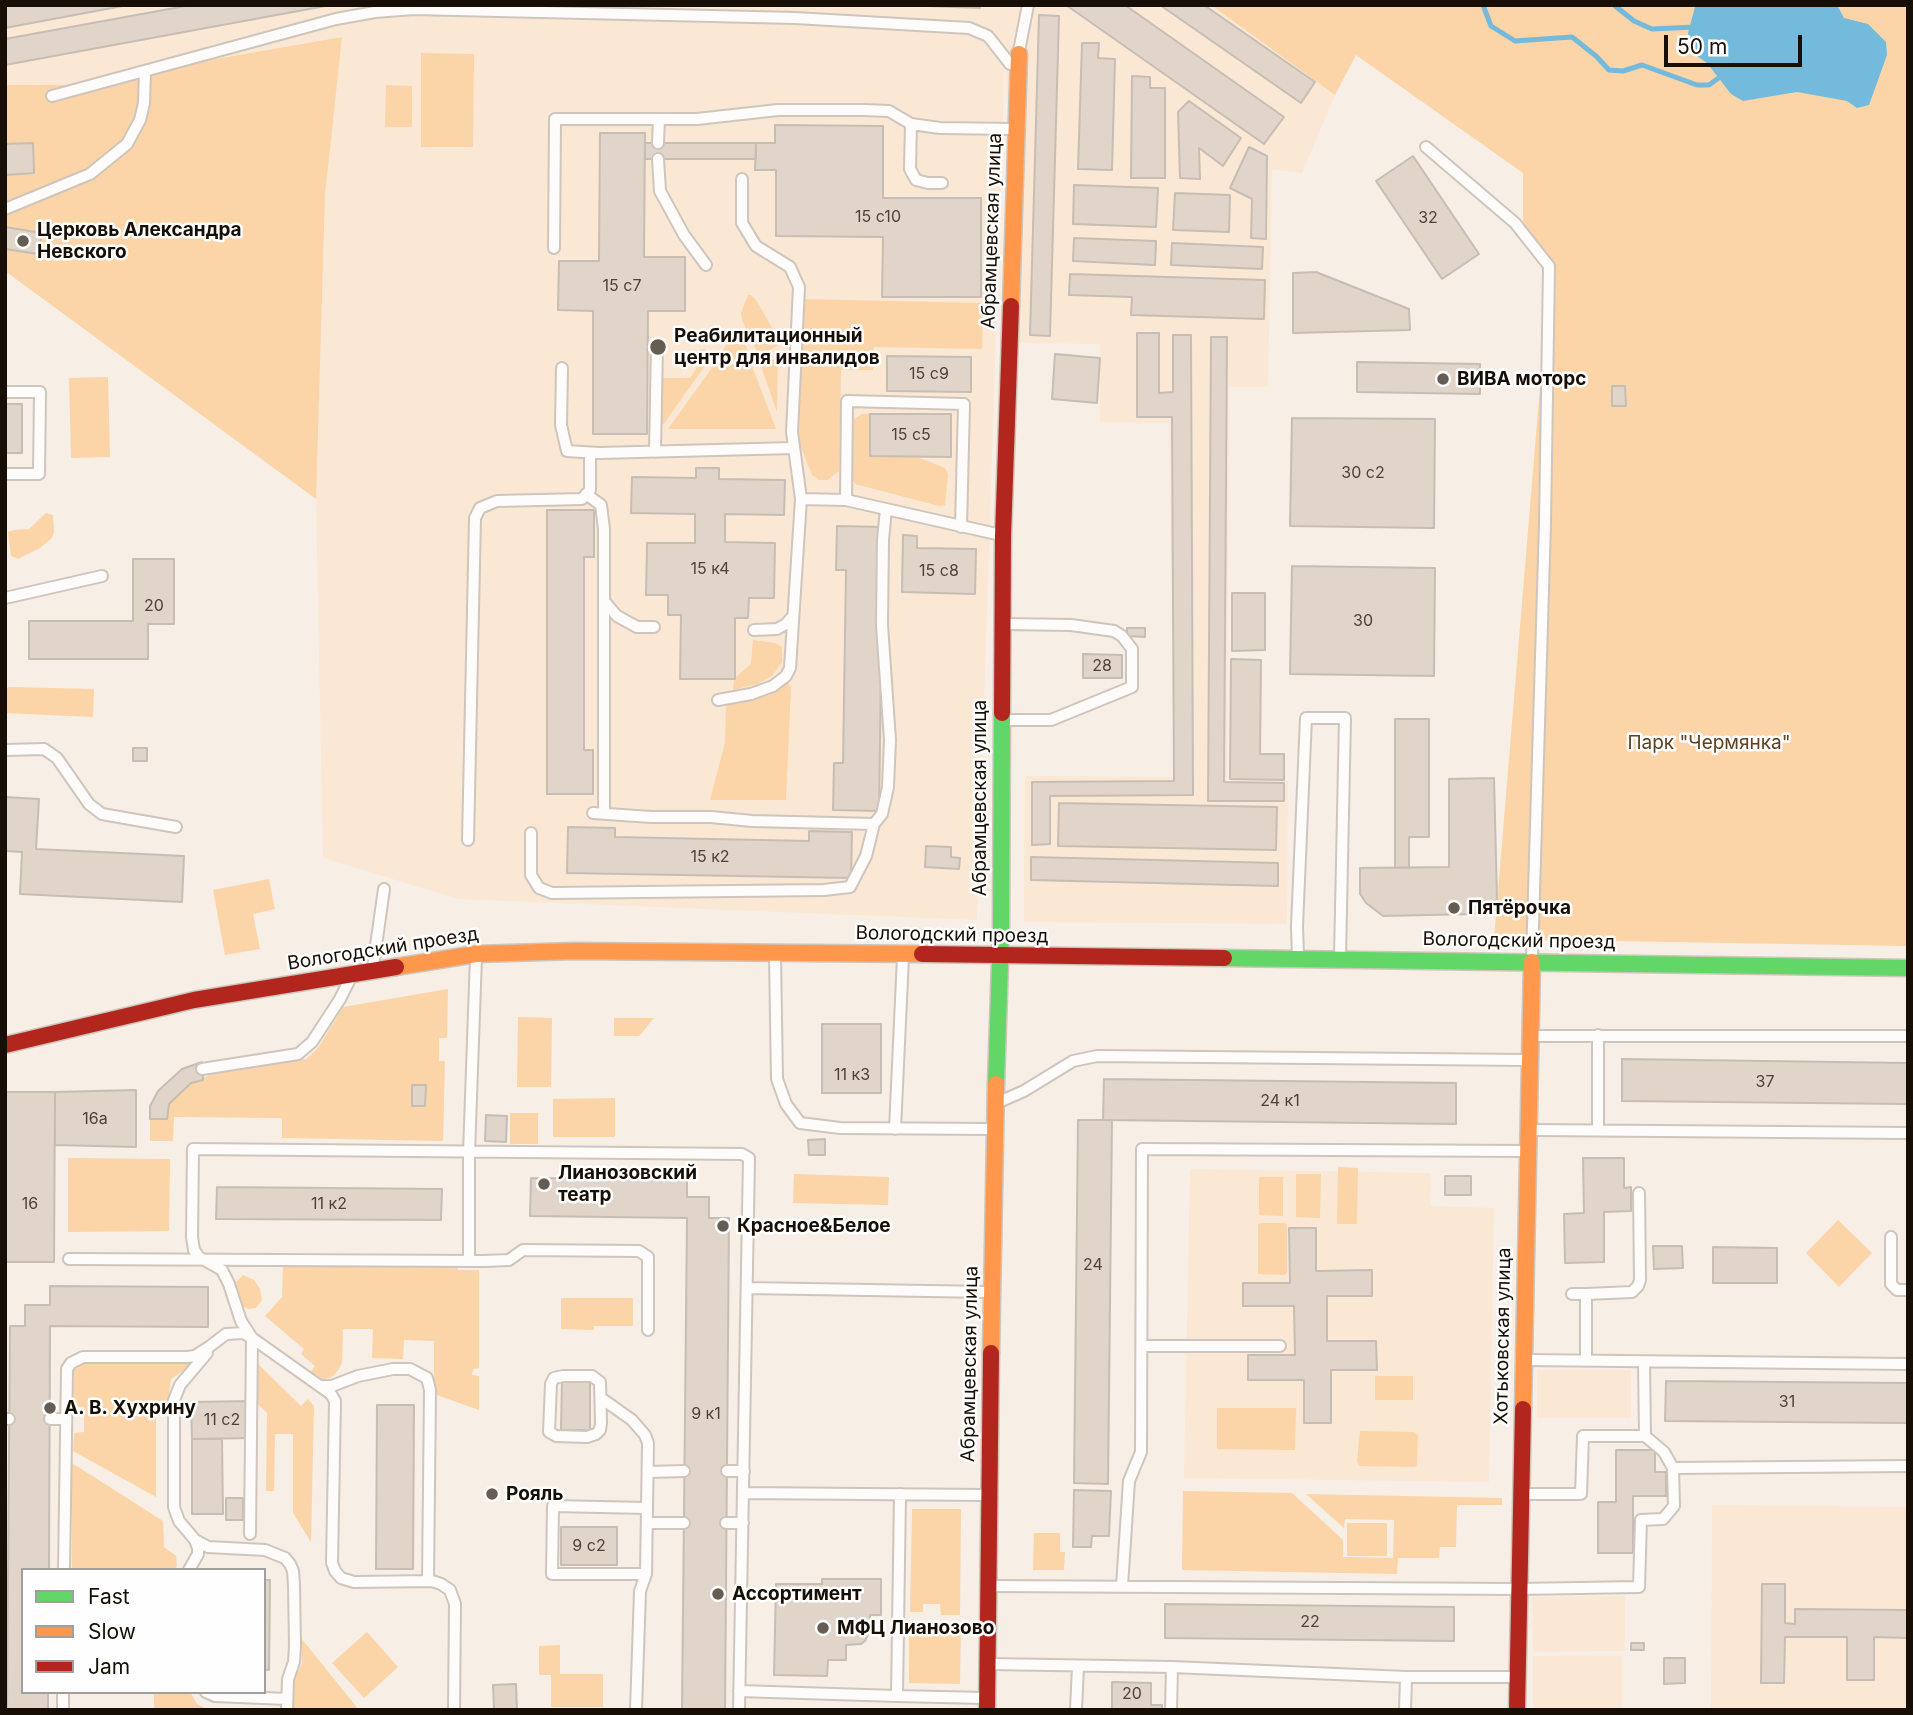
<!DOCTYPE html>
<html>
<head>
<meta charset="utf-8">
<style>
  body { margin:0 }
  #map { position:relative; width:1913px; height:1715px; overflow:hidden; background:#f7eee5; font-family:Inter,sans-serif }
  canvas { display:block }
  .frame { position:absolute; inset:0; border:7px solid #170f06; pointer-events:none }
  .legend { position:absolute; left:21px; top:1568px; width:245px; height:126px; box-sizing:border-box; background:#fefefe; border:2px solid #a29e9b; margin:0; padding:9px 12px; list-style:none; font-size:21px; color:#170f06 }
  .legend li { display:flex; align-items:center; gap:14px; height:35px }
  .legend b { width:35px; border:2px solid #a29e9b }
  .scale { position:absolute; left:1664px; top:35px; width:138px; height:32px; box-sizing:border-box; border:4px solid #170f06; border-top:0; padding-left:9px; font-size:21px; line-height:24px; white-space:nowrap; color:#170f06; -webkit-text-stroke:5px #fefefe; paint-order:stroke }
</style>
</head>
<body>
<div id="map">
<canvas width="1913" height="1715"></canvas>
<div class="frame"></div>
<ul class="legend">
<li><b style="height:9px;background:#63d668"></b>Fast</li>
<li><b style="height:9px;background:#ff974d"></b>Slow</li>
<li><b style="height:9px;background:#b3261e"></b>Jam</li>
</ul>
<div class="scale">50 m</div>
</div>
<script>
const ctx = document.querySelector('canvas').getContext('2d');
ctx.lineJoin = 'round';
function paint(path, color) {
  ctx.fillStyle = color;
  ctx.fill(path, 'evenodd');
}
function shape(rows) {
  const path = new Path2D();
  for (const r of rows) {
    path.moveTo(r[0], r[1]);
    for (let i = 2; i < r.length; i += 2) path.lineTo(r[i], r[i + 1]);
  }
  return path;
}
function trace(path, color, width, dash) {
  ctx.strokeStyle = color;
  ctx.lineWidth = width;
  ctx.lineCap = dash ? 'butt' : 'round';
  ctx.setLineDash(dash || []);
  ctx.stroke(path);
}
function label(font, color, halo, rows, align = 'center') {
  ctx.font = font + ' Inter,sans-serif';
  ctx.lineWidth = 5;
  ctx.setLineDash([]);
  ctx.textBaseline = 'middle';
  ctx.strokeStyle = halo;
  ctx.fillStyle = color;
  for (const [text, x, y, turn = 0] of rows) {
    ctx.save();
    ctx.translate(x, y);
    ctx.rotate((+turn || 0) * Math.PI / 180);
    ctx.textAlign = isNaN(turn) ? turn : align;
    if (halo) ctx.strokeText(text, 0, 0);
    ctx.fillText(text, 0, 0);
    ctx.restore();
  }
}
paint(shape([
  [5,5,1211,5,1335,95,1302,173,1272,169,1268,387,1229,387,1227,781,1288,781,1287,924,1024,922,1025,776,1174,777,1169,423,1100,422,1100,344,1016,343,1005,51,977,920,459,899,323,858,316,499,325,195,342,37,66,85,5,85],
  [1190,1169,1431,1173,1430,1206,1494,1208,1489,1482,1184,1478],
  [1537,1370,1631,1370,1631,1418,1537,1418],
  [1712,1505,1908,1507,1908,1710,1711,1710],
  [1625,1596,1625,1651,1533,1652,1532,1597],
  [1533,1656,1622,1656,1622,1710,1533,1710]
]), '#fae8d5');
paint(shape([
  [1211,5,1908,5,1908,946,1494,939,1550,267,1523,223,1523,173,1356,55,1335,95],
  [342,37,325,195,316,499,5,271,5,85,66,85],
  [421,53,474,54,473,147,421,147],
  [386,85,412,86,412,127,385,127],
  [748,295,751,295,756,300,779,340,777,346,759,356,742,320,741,313],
  [802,299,983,303,982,349,874,347,873,370,841,370,839,471,827,480,819,480,812,475,799,442],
  [739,327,751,360,731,359,720,354],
  [705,349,711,357,663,425,661,421,660,378,690,378,700,363,700,350],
  [778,357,777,412,761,366],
  [717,361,739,366,752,366,776,429,668,429],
  [108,377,110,457,71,458,69,378],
  [862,414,870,414,870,456,917,457,945,468,948,474,945,505,939,506,855,484,852,478,852,424,854,419],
  [46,513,53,515,54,531,52,538,40,548,18,559,11,556,8,532,14,530,29,529],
  [753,640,775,643,782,647,782,662,772,676,757,684,733,690,734,679,751,664],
  [788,682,791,688,786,800,710,800,725,743,726,704,774,691],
  [9,687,94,689,93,717,5,713,5,690],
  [269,879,275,909,253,914,260,949,225,955,213,890],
  [448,989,447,1038,439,1038,439,1061,445,1061,443,1141,282,1138,282,1118,174,1117,173,1141,150,1141,150,1119,191,1083,214,1073,231,1069,306,1059,318,1048,343,1007],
  [518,1017,552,1018,551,1087,517,1087],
  [614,1018,654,1018,639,1036,614,1036],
  [615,1098,615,1137,553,1137,553,1099],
  [510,1113,538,1113,538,1144,510,1144],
  [68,1158,170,1159,169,1231,68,1232],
  [1338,1167,1358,1168,1357,1224,1337,1224],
  [794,1174,889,1177,888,1205,793,1203],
  [1296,1174,1321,1174,1320,1218,1296,1217],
  [1259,1177,1283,1177,1283,1216,1259,1215],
  [1838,1220,1872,1253,1839,1287,1806,1253],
  [1261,1223,1284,1223,1287,1225,1287,1272,1285,1275,1258,1274,1258,1225],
  [283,1265,457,1266,458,1270,479,1270,479,1368,473,1369,472,1375,479,1376,479,1410,434,1394,434,1341,404,1340,403,1359,372,1358,373,1329,343,1329,342,1363,339,1369,332,1377,320,1380,311,1372,315,1366,301,1354,304,1349,265,1316,282,1297],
  [243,1275,254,1280,260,1289,262,1300,256,1308,248,1309,239,1304,236,1282],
  [561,1298,633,1298,633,1326,594,1326,594,1330,561,1329],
  [90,1360,197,1361,171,1379,168,1400,156,1414,156,1497,73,1451,74,1433,84,1432,84,1407,73,1406,74,1369,82,1363],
  [257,1363,301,1406,308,1399,314,1406,311,1542,293,1513,293,1434,275,1434,274,1491,266,1491,267,1413,257,1403],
  [1375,1376,1413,1376,1413,1400,1375,1400],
  [1217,1408,1296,1408,1295,1450,1217,1449],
  [1360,1431,1414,1432,1418,1435,1417,1465,1415,1467,1360,1466,1357,1462],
  [72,1463,163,1521,164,1547,176,1556,177,1566,174,1570,72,1570],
  [1183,1491,1292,1493,1343,1540,1343,1557,1393,1558,1394,1520,1345,1519,1344,1528,1306,1494,1502,1498,1502,1505,1457,1505,1456,1547,1440,1547,1439,1558,1398,1558,1397,1574,1182,1570],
  [912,1509,961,1509,960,1615,941,1615,940,1604,923,1604,923,1612,910,1612],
  [1347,1523,1387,1523,1387,1556,1347,1556],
  [1034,1533,1060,1533,1060,1552,1065,1552,1064,1570,1033,1570],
  [909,1624,961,1625,960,1684,909,1683],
  [367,1632,398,1667,364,1698,332,1663],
  [301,1638,359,1710,292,1710,292,1683,302,1664],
  [560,1645,560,1674,603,1674,603,1707,551,1707,551,1675,539,1675,539,1646],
  [154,1692,190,1692,197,1704,208,1710,154,1710]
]), '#fbd4a7');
paint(shape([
  [1698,5,1837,5,1844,18,1868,24,1886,42,1887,55,1869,105,1857,108,1847,101,1797,92,1743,101,1731,94,1707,63,1693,53,1688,33,1695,7]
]), '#74badd');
trace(shape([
  [1483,5,1491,26,1515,41,1572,37,1596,56,1609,70,1623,71,1642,65,1697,85,1709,85,1724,74],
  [1614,5,1634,21,1652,29,1695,27]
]), '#74badd', 5);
const building = shape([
  [5,5,128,5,5,28,5,5],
  [191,5,331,5,5,65,5,39,191,5],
  [901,5,980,5,980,8,901,5],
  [1066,5,1125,5,1284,117,1264,144,1066,5],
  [1160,5,1204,5,1315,82,1301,103,1160,5],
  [1039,15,1059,16,1050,336,1030,335,1039,15],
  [1082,43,1099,43,1098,58,1115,59,1112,170,1078,169,1082,43],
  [1132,76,1150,77,1150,88,1165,88,1165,178,1131,178,1132,76],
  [1189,101,1241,138,1223,166,1199,148,1200,179,1180,178,1178,112,1189,101],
  [775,125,883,126,883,198,981,198,981,297,882,297,883,237,776,236,776,170,755,170,756,143,775,143,775,125],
  [600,133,645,133,644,257,685,257,685,311,648,311,647,434,593,434,593,311,558,310,559,261,599,261,600,133],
  [33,143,34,173,5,175,5,144,33,143],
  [645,143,756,143,756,159,645,159,645,143],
  [1249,147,1267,156,1266,239,1251,238,1252,199,1230,188,1249,147],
  [1413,156,1479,254,1442,279,1376,181,1413,156],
  [1074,185,1158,188,1156,227,1073,224,1074,185],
  [1175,193,1230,195,1229,232,1173,230,1175,193],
  [5,227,42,233,38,254,5,249,5,227],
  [1074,238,1156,241,1155,265,1073,261,1074,238],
  [1172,243,1263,247,1262,269,1171,265,1172,243],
  [1316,272,1409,309,1410,330,1293,333,1293,273,1316,272],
  [1070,274,1265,280,1264,319,1131,315,1132,297,1069,295,1070,274],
  [1137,333,1159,333,1159,393,1173,392,1173,335,1191,335,1193,795,1050,796,1050,844,1032,845,1032,782,1174,781,1172,417,1137,417,1137,333],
  [1211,337,1227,337,1224,782,1284,783,1284,801,1208,801,1211,337],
  [1055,354,1100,358,1097,403,1052,399,1055,354],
  [887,356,971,357,971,392,887,391,887,356],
  [1357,362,1480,364,1480,394,1357,392,1357,362],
  [1612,386,1625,386,1626,406,1612,406,1612,386],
  [5,404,22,404,22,453,5,453,5,404],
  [870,414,951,414,951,457,870,456,870,414],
  [1292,418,1435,419,1434,528,1290,526,1292,418],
  [696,468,719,468,719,479,785,480,784,515,725,514,725,542,775,543,774,598,749,598,748,618,735,618,735,679,680,679,681,615,668,615,668,595,646,595,647,543,695,543,695,514,631,513,632,477,696,478,696,468],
  [547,510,594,510,594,557,584,557,584,750,593,750,593,794,547,794,547,510],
  [837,526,883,527,879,811,833,810,834,763,843,763,846,570,836,570,837,526],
  [903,535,917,536,917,548,976,549,975,594,902,592,903,535],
  [133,559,174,559,174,624,148,624,148,659,29,659,29,621,133,621,133,559],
  [1292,566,1435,568,1434,676,1290,674,1292,566],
  [1232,593,1265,593,1265,650,1232,651,1232,593],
  [1127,628,1145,628,1145,637,1127,636,1127,628],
  [1083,654,1122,655,1122,678,1083,678,1083,654],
  [1231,659,1261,660,1260,754,1284,754,1284,780,1230,779,1231,659],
  [1395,719,1429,719,1429,837,1409,837,1409,868,1395,868,1395,719],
  [133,748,147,748,147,761,133,761,133,748],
  [1494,778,1497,899,1486,910,1475,914,1383,916,1366,903,1360,894,1360,868,1449,867,1449,779,1494,778],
  [5,797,39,799,36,849,184,856,182,902,20,894,22,852,5,851,5,797],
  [1059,803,1277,807,1276,850,1058,846,1059,803],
  [568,827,615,828,615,837,809,841,809,831,852,832,851,878,567,873,568,827],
  [926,846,951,847,951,857,960,858,959,869,925,867,926,846],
  [1031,857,1278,863,1278,886,1031,880,1031,857],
  [822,1024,881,1024,881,1093,822,1093,822,1024],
  [1622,1059,1908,1063,1908,1104,1622,1101,1622,1059],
  [202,1062,203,1080,191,1083,169,1104,167,1119,150,1119,150,1106,158,1091,182,1069,202,1062],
  [1104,1079,1456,1083,1456,1124,1103,1120,1104,1079],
  [412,1085,426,1085,425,1106,412,1106,412,1085],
  [136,1090,136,1147,55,1145,55,1092,136,1090],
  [5,1092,55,1092,54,1262,5,1262,5,1092],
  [486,1115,507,1116,506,1142,485,1141,486,1115],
  [1078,1120,1112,1120,1108,1484,1074,1483,1078,1120],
  [825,1139,825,1155,809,1155,808,1140,825,1139],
  [1583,1158,1624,1158,1624,1188,1631,1187,1631,1211,1604,1212,1604,1262,1565,1263,1564,1214,1584,1213,1583,1158],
  [1445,1176,1471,1176,1471,1195,1445,1195,1445,1176],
  [531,1178,687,1179,687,1197,709,1197,709,1218,729,1218,725,1710,682,1710,687,1218,530,1216,531,1178],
  [217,1187,442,1189,441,1220,216,1219,217,1187],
  [1289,1228,1316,1228,1316,1271,1372,1270,1372,1296,1327,1296,1327,1341,1376,1341,1377,1370,1331,1370,1331,1423,1304,1423,1304,1380,1248,1380,1248,1355,1295,1355,1294,1306,1243,1306,1243,1283,1290,1283,1289,1228],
  [1653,1246,1682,1246,1683,1268,1654,1269,1653,1246],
  [1713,1247,1777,1248,1777,1283,1713,1283,1713,1247],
  [50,1286,208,1287,208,1327,50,1326,49,1570,23,1570,23,1692,48,1692,48,1710,7,1710,10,1326,25,1326,25,1305,50,1305,50,1286],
  [562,1381,590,1381,590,1430,561,1430,562,1381],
  [1666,1381,1908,1383,1908,1423,1665,1421,1666,1381],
  [253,1401,253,1438,192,1439,191,1402,253,1401],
  [377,1405,414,1405,413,1569,376,1569,377,1405],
  [192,1439,222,1439,223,1514,192,1514,192,1439],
  [1616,1450,1655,1450,1655,1472,1666,1472,1666,1496,1633,1496,1633,1553,1598,1553,1598,1502,1616,1502,1616,1450],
  [1074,1490,1111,1491,1109,1536,1092,1536,1091,1547,1073,1547,1074,1490],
  [226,1498,243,1498,243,1520,226,1520,226,1498],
  [561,1527,617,1527,617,1565,561,1565,561,1527],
  [822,1579,881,1579,881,1615,870,1615,870,1630,865,1641,861,1644,846,1645,846,1660,828,1660,827,1676,774,1675,776,1584,822,1584,822,1579],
  [264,1580,270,1580,269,1670,264,1670,264,1580],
  [1762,1584,1785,1584,1785,1623,1795,1624,1795,1609,1908,1610,1908,1638,1874,1637,1874,1680,1847,1680,1847,1637,1785,1637,1784,1683,1761,1683,1762,1584],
  [1165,1604,1454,1607,1454,1641,1165,1638,1165,1604],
  [1631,1643,1644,1643,1644,1650,1631,1650,1631,1643],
  [1664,1658,1685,1658,1685,1683,1664,1684,1664,1658],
  [1112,1682,1151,1683,1151,1705,1162,1705,1162,1710,1112,1710,1112,1682],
  [516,1684,517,1710,494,1710,493,1685,516,1684]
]);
paint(building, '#e1d5c9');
trace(building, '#c6bdb4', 2);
const lane = shape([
  [1019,51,1028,5],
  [52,96,336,19,375,12,414,9,795,18,969,28,988,36,1010,64],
  [911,124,910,169,916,180,928,183,942,183],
  [658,143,659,119],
  [1426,147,1515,223,1549,266,1545,523,1532,959],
  [658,159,660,191,684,235,706,265],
  [742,179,742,223,756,246,790,267,799,287,792,432,801,499,846,500,1001,535],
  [5,209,90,174,127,144,140,120,144,103,145,71],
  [554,248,555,119,697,119,778,110,863,110,889,111,911,124,940,128,1014,129],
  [562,368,561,425,567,451,599,453,794,448],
  [5,392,40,392,39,474,5,474],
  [655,452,657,346],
  [586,494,601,505,604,529,604,813],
  [846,500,847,401,964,404,961,527],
  [5,598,102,576],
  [604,601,617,616,637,627,654,627],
  [754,630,777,629,786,624,793,616],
  [718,700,751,694,773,686,786,676,790,668,801,499],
  [1004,720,1051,720,1132,687,1132,649,1122,636,1114,631,1071,625,1006,624],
  [5,750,44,749,57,758,89,804,102,814,176,827],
  [593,813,651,817,711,817,752,821,874,824],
  [531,833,531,875,539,888,552,893,824,890,850,887,866,856,874,824,882,814,888,787,890,740,882,625,883,540,886,509],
  [468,840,475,518,480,508,497,501,582,499,590,490,590,453],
  [775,956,777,1079,786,1104,800,1123,840,1128,992,1129],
  [1298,956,1297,926,1306,718,1345,718,1340,957],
  [373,967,384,889],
  [1598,1035,1598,1130],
  [1533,1036,1908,1036],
  [202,1069,298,1054,312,1042,340,999,350,979],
  [999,1102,1024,1091,1073,1061,1097,1056,1528,1060],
  [895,1129,903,957],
  [1533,1130,1908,1133],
  [1891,1237,1891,1284,1897,1290,1908,1290],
  [69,1259,484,1261,509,1260,523,1250,639,1251,648,1257,648,1330],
  [469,1261,469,1153,476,957],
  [747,1288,989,1292],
  [1572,1294,1586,1294],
  [1142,1346,1280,1346],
  [1526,1360,1908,1364],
  [1586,1361,1586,1294,1632,1292,1638,1286,1640,1280,1639,1193],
  [563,1376,592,1376,600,1382,601,1423,600,1430,596,1434,587,1437,556,1436,549,1432,551,1384,554,1378,563,1376],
  [320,1386,332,1386,358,1376,393,1369,410,1369,427,1378,430,1390,428,1581],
  [601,1398,632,1420,645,1435,648,1443,646,1574,640,1591,636,1710],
  [5,1419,9,1419],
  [50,1419,66,1419],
  [1673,1468,1908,1466],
  [727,1471,744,1471],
  [649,1472,684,1471],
  [743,1493,985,1495],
  [900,1494,897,1696,984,1698],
  [1524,1494,1581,1494,1583,1436,1645,1436,1644,1362],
  [647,1523,684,1523],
  [726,1523,743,1523],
  [195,1540,208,1547,265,1550,285,1558,290,1564,293,1571,294,1585,295,1646,294,1662,288,1679,287,1710],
  [64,1570,67,1369,71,1363,83,1357,187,1357,195,1356,209,1347,226,1334,243,1333,252,1338,250,1534],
  [189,1570,198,1554,198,1548,195,1540,179,1521,174,1507,174,1400,180,1385,207,1353],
  [646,1574,552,1574,553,1506,647,1508],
  [990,1586,1519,1589,1639,1587,1641,1520,1663,1519,1674,1506,1673,1468,1664,1452,1645,1436],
  [1122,1586,1129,1481,1141,1452,1142,1149,1525,1151],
  [989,1664,1172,1667,1171,1710],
  [1172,1667,1406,1677,1515,1677],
  [739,1691,897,1696],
  [206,1692,215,1696,287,1699],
  [63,1710,63,1692],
  [454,1710,455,1604,450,1590,441,1584,432,1581,354,1582,341,1578,335,1571,332,1563,335,1401,331,1394,252,1338,241,1321,229,1284,222,1270,199,1257,194,1250,192,1237,193,1149,742,1154,749,1158,739,1710],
  [1076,1710,1078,1666],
  [1405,1710,1406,1677]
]);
const fast = shape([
  [1224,958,1908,968],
  [996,1084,1001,932,1002,713]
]);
const slow = shape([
  [1011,306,1019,54],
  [396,967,476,954,575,951,922,954],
  [991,1353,996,1084],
  [1523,1409,1532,962]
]);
const jam = shape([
  [1002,713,1003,536,1011,306],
  [922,954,1224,958],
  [5,1045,194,1000,396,967],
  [987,1710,991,1353],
  [1517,1710,1523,1409]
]);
trace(lane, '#cec5bc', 14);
trace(fast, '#cec5bc', 19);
trace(slow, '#cec5bc', 19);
trace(jam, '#cec5bc', 19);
trace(lane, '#fefcfb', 10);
trace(fast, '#63d668', 16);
trace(slow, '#ff974d', 16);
trace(jam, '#b3261e', 16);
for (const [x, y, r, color] of [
  [23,241,7,"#655d54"],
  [658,347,9,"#655d54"],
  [1443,379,7,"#655d54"],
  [1454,908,7,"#655d54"],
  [544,1184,7,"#655d54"],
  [723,1226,7,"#655d54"],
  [50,1408,7,"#655d54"],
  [492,1494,7,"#655d54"],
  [718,1594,7,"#655d54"],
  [823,1628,7,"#655d54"]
]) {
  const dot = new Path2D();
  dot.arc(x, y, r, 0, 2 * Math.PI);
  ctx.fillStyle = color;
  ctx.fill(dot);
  trace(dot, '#fefefe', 2.5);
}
label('16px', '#4c4239', null, [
  ["15 с10",878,217],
  ["32",1428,218],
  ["15 с7",622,286],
  ["15 с9",929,374],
  ["15 с5",911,435],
  ["30 с2",1363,473],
  ["15 к4",710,569],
  ["15 с8",939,571],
  ["20",154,606],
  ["30",1363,621],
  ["28",1102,666],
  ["15 к2",710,857],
  ["11 к3",852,1075],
  ["37",1765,1082],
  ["24 к1",1280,1101],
  ["16а",95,1119],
  ["16",30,1204],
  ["11 к2",329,1204],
  ["24",1093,1265],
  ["31",1787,1402],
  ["9 к1",706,1414],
  ["11 с2",222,1420],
  ["9 с2",589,1546],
  ["22",1310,1622],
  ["20",1132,1694]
]);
label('bold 19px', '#170f06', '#fefefe', [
  ["Церковь Александра",37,230],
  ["Невского",37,252],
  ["Реабилитационный",674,336],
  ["центр для инвалидов",674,358],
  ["ВИВА моторс",1457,379],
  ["Пятёрочка",1468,908],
  ["Лианозовский",558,1173],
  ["театр",558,1195],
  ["Красное&Белое",737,1226],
  ["А. В. Хухрину",64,1408],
  ["Рояль",506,1494],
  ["Ассортимент",732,1594],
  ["МФЦ Лианозово",837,1628]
], 'left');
label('19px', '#170f06', '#fefefe', [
  ["Абрамцевская улица",992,231,-88],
  ["Абрамцевская улица",980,798,-90],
  ["Вологодский проезд",952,935,1],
  ["Вологодский проезд",1519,941,1],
  ["Вологодский проезд",383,949,-9],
  ["Хотьковская улица",1503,1336,-89],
  ["Абрамцевская улица",970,1364,-89]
]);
label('19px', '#5d4120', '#fefefe', [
  ["Парк \"Чермянка\"",1709,743]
]);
</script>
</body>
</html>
